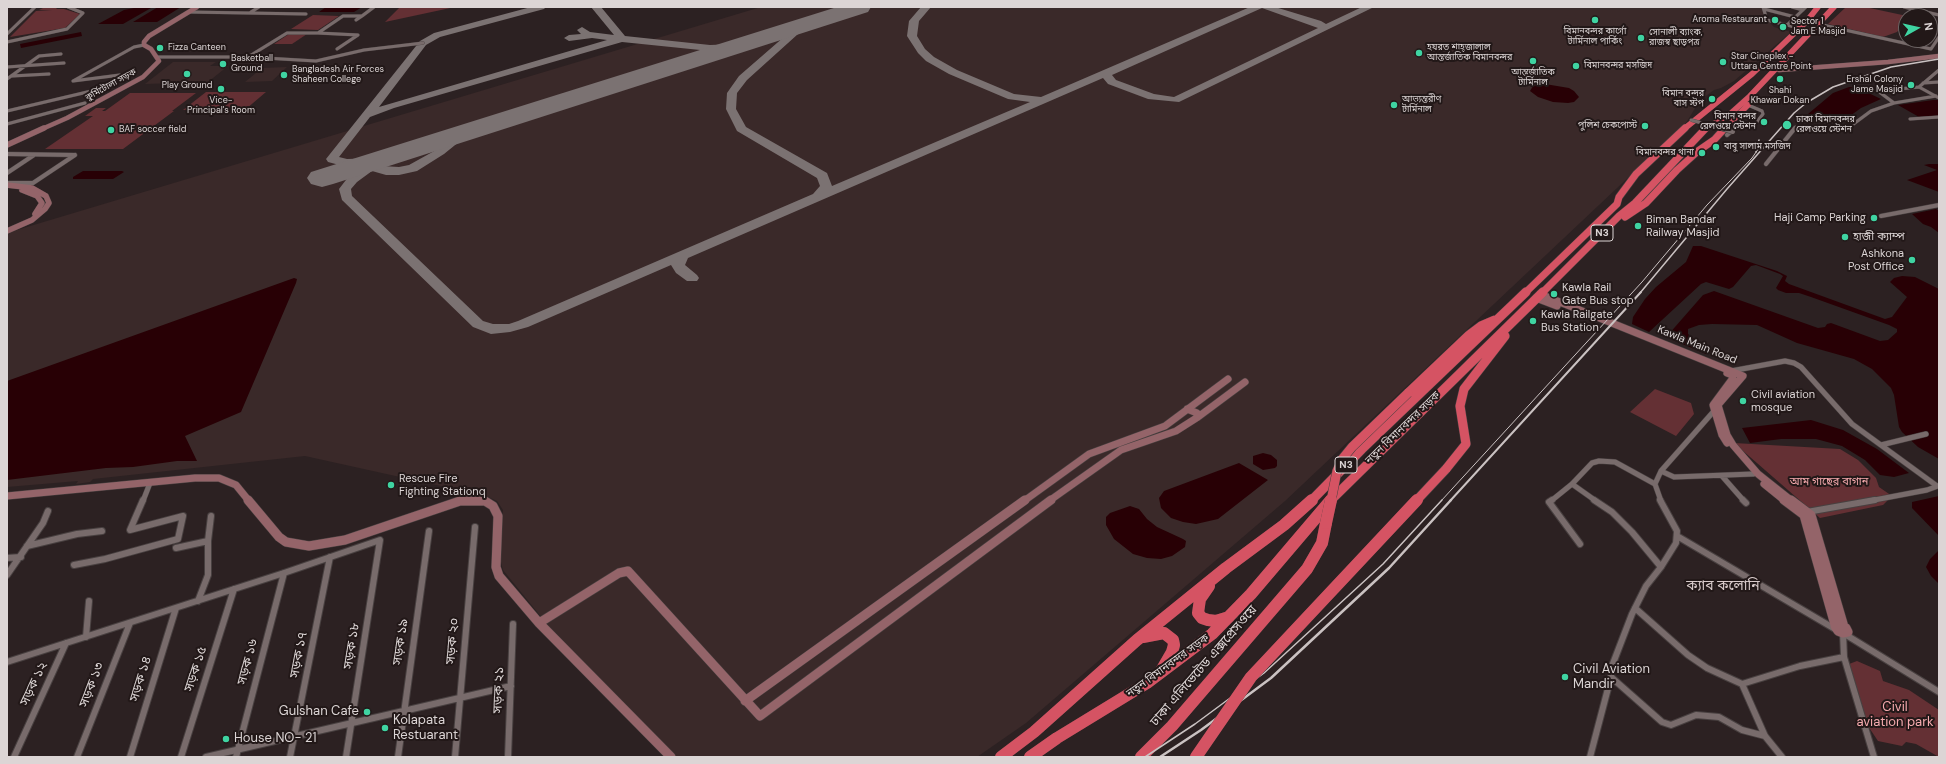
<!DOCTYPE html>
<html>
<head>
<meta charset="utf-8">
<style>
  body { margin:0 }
  #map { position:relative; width:1946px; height:764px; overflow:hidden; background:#2c2122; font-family:"DM Sans",sans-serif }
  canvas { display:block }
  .frame { position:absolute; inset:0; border:8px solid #dcd5d5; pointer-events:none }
  .north { position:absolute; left:1898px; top:8px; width:40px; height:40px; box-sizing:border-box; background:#221818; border:1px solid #6c6464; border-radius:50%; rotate:82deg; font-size:11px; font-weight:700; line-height:16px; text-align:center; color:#dcd5d5 }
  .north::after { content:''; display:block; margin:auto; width:14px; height:18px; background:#3fd4a2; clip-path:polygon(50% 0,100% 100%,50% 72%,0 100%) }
</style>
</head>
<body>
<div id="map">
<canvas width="1946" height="764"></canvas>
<div class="frame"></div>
<div class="north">N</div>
</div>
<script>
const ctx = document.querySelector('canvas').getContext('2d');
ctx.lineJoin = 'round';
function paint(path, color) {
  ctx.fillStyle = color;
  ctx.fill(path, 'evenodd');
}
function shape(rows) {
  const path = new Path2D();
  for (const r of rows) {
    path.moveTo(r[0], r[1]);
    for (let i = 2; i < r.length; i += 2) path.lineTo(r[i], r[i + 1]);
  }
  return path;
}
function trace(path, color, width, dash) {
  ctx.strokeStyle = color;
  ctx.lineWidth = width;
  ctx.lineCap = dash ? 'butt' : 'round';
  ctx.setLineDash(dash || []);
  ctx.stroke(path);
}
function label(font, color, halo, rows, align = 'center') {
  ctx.font = font + ' "DM Sans","Noto Sans Bengali",sans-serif';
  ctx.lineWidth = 4;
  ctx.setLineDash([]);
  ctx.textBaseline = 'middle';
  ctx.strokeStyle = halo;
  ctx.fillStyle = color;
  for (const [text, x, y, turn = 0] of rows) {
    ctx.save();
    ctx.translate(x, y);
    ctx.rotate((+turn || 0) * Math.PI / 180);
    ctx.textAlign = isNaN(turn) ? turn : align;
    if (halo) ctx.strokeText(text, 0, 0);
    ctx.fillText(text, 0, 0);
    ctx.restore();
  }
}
paint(shape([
  [761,7,1763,7,1767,20,1774,27,1791,32,1734,81,1721,88,1714,90,1700,100,1686,123,1285,501,1026,723,977,757,673,757,555,634,503,570,499,554,503,510,497,501,486,496,305,456,93,479,90,482,76,484,78,481,7,487,7,233],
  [173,62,216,62,210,66,228,66,208,82,145,84],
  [287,67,272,81,245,82,262,68]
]), '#3a2929');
paint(shape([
  [58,7,56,9,64,9,80,14,65,28,10,37,36,11,52,10,39,10,43,8],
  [400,7,455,7,385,22],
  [1846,7,1865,7,1907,16,1906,20,1897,32,1883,37,1828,24],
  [313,15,339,16,318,30,291,29],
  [289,34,307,34,292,44,274,44],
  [206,92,266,92,246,109,183,110],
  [130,93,196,93,172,111,174,111,123,149,45,149,93,116,85,116,96,108,106,108,102,111,105,111],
  [1655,389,1691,403,1694,414,1676,436,1630,412],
  [1734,443,1840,449,1858,460,1876,478,1879,487,1892,496,1883,505,1820,518],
  [1857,661,1880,671,1883,681,1909,690,1939,710,1939,757,1916,744,1906,742,1902,746,1878,741,1866,723,1849,664]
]), '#643034');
paint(shape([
  [139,7,151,8,123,24,98,24,124,10],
  [158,7,181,7,157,22,133,22],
  [326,7,362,7,354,12,319,12],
  [81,32,82,36,21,48,20,44],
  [1545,84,1569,88,1574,91,1579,97,1574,102,1568,103,1553,102,1538,97,1530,91,1533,86],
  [1849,87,1858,88,1881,99,1861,108,1839,124,1808,114,1833,93],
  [1933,100,1939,100,1939,117,1919,117,1898,105],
  [1929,164,1939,164,1939,192,1907,180,1937,170,1924,165],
  [83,171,122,171,124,172,113,179,73,179,73,177],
  [1936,209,1939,211,1939,233,1931,227,1923,224,1912,214],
  [1693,246,1701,246,1777,271,1787,276,1785,281,1789,284,1885,319,1892,317,1907,297,1890,282,1894,278,1902,276,1915,277,1939,289,1939,459,1918,447,1902,432,1899,427,1894,395,1891,388,1872,369,1854,359,1797,343,1757,325,1712,324,1699,325,1688,329,1688,334,1706,349,1708,353,1706,354,1673,340,1668,335,1703,295,1714,291,1818,328,1825,327,1827,324,1831,323,1880,341,1888,340,1897,332,1897,329,1889,325,1811,297,1799,293,1786,293,1778,290,1776,288,1783,276,1780,274,1756,265,1751,266,1733,287,1729,289,1706,282,1701,284,1649,332,1632,324,1633,317,1645,299,1656,287,1686,262],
  [294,278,297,279,296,283,241,412,185,436,197,461,177,461,133,467,106,468,7,480,7,381],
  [1811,420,1843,430,1877,449,1909,473,1894,477,1880,475,1865,460,1842,446,1816,439,1781,439,1750,443,1742,428],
  [1263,453,1271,455,1277,460,1277,466,1275,468,1263,470,1253,464,1253,456],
  [1239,463,1268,480,1218,519,1196,524,1183,522,1171,518,1161,508,1159,498,1164,491],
  [1939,496,1939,536,1912,508,1912,502],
  [1130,506,1139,509,1147,519,1157,527,1183,539,1186,541,1185,547,1172,556,1161,559,1147,558,1133,554,1114,539,1106,525,1106,517,1110,513],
  [1939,550,1939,584,1931,576,1926,567,1930,559]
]), '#280005');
paint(shape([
  [531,7,546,7,544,9,440,37,426,45,379,107,607,40,592,38,569,41,564,38,569,35,581,34,577,30,582,27,590,32,614,35,591,7,601,7,625,36,710,45,735,44,740,47,735,50,710,51,622,42,394,108,370,117,339,157,347,159,380,158,400,150,406,154,404,156,382,166,399,167,409,165,436,150,460,131,464,130,470,133,444,154,417,171,399,175,386,175,372,171,357,182,351,189,352,196,483,321,493,324,509,324,518,321,813,194,820,186,817,178,737,131,726,109,727,93,739,76,800,23,803,22,808,25,747,80,737,93,736,109,746,127,827,173,832,186,1030,102,1008,99,949,74,926,61,918,53,907,36,909,21,921,7,931,7,919,21,917,36,925,49,934,57,957,70,1014,94,1041,97,1250,7,1275,7,1321,21,1326,24,1362,7,1374,7,1179,102,1148,99,1108,84,1103,78,688,258,685,265,697,275,699,278,697,281,687,281,676,273,671,265,528,327,510,332,491,334,473,327,342,200,339,189,349,176,364,165,347,167,328,162,326,159,420,41,434,33,531,7],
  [1262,8,1318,28,1174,97,1154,94,1116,80,1112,75,1262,8]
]), '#7b7272');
paint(shape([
  [837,7,871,7,868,12,333,184,322,187,311,184,307,178,311,172,837,7]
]), '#7b7272');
const streetFar3 = shape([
  [1763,7,1767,20,1799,28],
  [1792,7,1803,10],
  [1904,7,1939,15],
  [1764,9,1795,17],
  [189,12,306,14],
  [251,12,259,7],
  [362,16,374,7],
  [1818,24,1931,49,1939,37],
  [1787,25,1806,7],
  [318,33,358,35,337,49],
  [7,34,35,7],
  [7,42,67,29,83,13,68,7],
  [158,57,248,57,316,61,364,50,423,43],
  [248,57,287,33,318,33,343,16,362,16,356,20],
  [7,67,64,63],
  [1939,70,1919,87,1939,98],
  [12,76,49,74],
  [7,79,39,56,61,54],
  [1923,83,1939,82],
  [1894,103,1936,96],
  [7,111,100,89,120,75,73,81,134,47,144,45],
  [1910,119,1939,117],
  [1731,122,1743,125,1756,123,1763,114,1762,111,1748,105],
  [7,124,85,103],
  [1848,128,1871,111,1894,103,1878,91,1919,87],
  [1734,129,1735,128],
  [1794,129,1796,127]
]);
const streetFar2 = shape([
  [1727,135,1735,128],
  [7,154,75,155],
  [1766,164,1795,128],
  [7,173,34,155],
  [7,183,33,183,75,155],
  [1881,216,1939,205]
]);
const streetFar1 = shape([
  [1731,371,1785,361,1794,363,1801,367,1852,424,1937,486],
  [1881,445,1926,434],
  [1661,471,1674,477,1753,474],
  [1722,476,1744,501],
  [1572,484,1596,501],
  [1572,484,1592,463,1599,461,1615,462,1655,484],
  [143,501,150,483],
  [1551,501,1572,484],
  [1661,501,1655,484,1661,471,1714,411],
  [1869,501,1927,490,1938,486]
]);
const street = shape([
  [1594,500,1612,512,1632,532,1661,567],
  [1743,500,1746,503],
  [1549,502,1552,500],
  [1549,502,1580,544],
  [1807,512,1875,500],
  [1677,536,1835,629],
  [27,546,77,534,102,531],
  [176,548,208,541],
  [7,558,21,557],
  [74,565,105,559,178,539,183,516,130,530,143,500],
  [7,575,43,523,48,511],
  [198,601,208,575,208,541,211,516],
  [1635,608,1688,655,1707,668,1742,684],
  [1843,633,1939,692],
  [86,637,89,601],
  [1844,657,1874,757],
  [7,662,284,573,380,540,346,757],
  [1611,677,1662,722,1671,725,1696,715,1719,717,1742,730,1765,736],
  [14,757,66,643],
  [77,757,130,623],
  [130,757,176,608],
  [181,757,234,589],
  [206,757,511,686],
  [236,757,284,573],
  [290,757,330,557],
  [398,757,429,531],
  [455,757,475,527],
  [508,757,513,624],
  [1590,757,1611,677,1612,666,1632,614,1646,586,1661,567,1676,543,1677,531,1660,500],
  [1782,757,1765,736,1742,684,1800,666,1844,657,1843,633]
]);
const secondaryFar3 = shape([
  [1779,70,1888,62,1939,56],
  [42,129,67,118,143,77,159,61,151,49,144,45,144,42,149,36,197,7]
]);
const secondaryFar2 = shape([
  [7,145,44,128],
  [7,185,32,188,46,196,49,203,45,209,32,220,7,231],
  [22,190,37,196,42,203,35,214]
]);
const secondaryFar1 = shape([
  [1540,294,1743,376,1718,405,1727,435,1733,445,1758,474,1792,501],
  [1536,298,1557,306],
  [1727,373,1732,375,1733,378,1713,405,1722,435,1727,443],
  [1198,417,1245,382],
  [1764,484,1785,501],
  [7,496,195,478,219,478,236,485,249,501],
  [1024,501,1089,454,1165,426,1228,379],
  [1049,501,1121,450,1176,431,1198,417,1197,413,1187,409]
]);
const secondary = shape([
  [248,500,279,537,286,542,309,546,345,540,460,501,485,501,493,506,498,516,496,567,499,576,539,623,671,757],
  [1784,500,1804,515,1835,625],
  [1791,500,1811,515,1844,627],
  [539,623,619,573,628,571,760,716,1051,500],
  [1838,625,1846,628,1848,632,1843,633,1838,631,1835,626,1838,625],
  [745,701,1025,500]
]);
const highwayFar3 = shape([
  [1684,129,1752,74,1806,22,1818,7],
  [1705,129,1730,114,1750,96,1834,7],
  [1724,129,1748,105]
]);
const highwayFar2 = shape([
  [1625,217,1646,203,1677,170,1698,151,1714,140,1725,128],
  [1525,293,1617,204,1619,197,1636,174,1685,128],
  [1542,293,1619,216,1635,203,1706,128]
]);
const highwayFar1 = shape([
  [1408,393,1469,335,1481,326,1495,320],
  [1446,469,1466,444,1460,406,1464,389,1505,336],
  [1311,501,1362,449,1526,292],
  [1330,501,1543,292]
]);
const highway = shape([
  [1209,586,1200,599,1198,613,1202,618,1208,620,1216,621,1229,617],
  [1143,637,1164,633,1173,640,1174,645,1172,652,1161,671],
  [1001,757,1034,732,1137,640,1226,568,1284,525,1312,500],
  [1030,757,1057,738,1147,683,1212,634,1251,594,1331,500],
  [1141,757,1172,726,1307,569,1322,543,1326,523]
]);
trace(streetFar3, '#484040', 3.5);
trace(streetFar2, '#484040', 5);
trace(streetFar1, '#484040', 6);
trace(street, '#484040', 8);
trace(secondaryFar3, '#484040', 5);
trace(secondaryFar2, '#484040', 6);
trace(secondaryFar1, '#484040', 8);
trace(secondary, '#484040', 10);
trace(highwayFar3, '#484040', 6);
trace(highwayFar2, '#484040', 8);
trace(highwayFar1, '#484040', 10);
trace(highway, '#484040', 12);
trace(streetFar3, '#786b6b', 3);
trace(streetFar2, '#786b6b', 4);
trace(streetFar1, '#786b6b', 5);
trace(street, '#786b6b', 6);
trace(secondaryFar3, '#946469', 4.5);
trace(secondaryFar2, '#946469', 5.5);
trace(secondaryFar1, '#946469', 7);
trace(secondary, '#946469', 9);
trace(highwayFar3, '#d55363', 5.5);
trace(highwayFar2, '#d55363', 7);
trace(highwayFar1, '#d55363', 9);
trace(highway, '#d55363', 12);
trace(shape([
  [1441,501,1642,282,1707,205,1752,158,1763,142]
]), '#cac2c2', 1);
trace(shape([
  [1145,757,1195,724,1264,673,1383,564,1442,500]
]), '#cac2c2', 1.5);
trace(shape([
  [1756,152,1759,140],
  [1640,293,1727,189,1794,113,1806,103,1833,87,1891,67,1939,59]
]), '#cac2c2', 1.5);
trace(shape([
  [1450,501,1641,292]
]), '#cac2c2', 2);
trace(shape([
  [1160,757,1201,730,1271,678,1389,568,1451,500]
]), '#cac2c2', 2.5);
const streetBridgeFar1 = shape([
  [1691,120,1723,129]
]);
const streetBridge = shape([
  [1720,128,1733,132]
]);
const highwayBridgeFar1 = shape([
  [1331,501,1337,471,1343,458,1352,447,1408,393],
  [1416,501,1446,469]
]);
const highwayBridge = shape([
  [1326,523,1331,500],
  [1196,757,1251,677,1417,500]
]);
trace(streetBridgeFar1, '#484040', 3.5, []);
trace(streetBridge, '#484040', 5, []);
trace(highwayBridgeFar1, '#484040', 10, []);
trace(highwayBridge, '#484040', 12, []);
trace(streetBridgeFar1, '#786b6b', 3);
trace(streetBridge, '#786b6b', 4);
trace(highwayBridgeFar1, '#d55363', 9);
trace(highwayBridge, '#d55363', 12);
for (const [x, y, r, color] of [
  [1595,20,4,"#3fd4a2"],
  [1775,20,4,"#3fd4a2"],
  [1783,27,4,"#3fd4a2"],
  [1641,38,4,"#3fd4a2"],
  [160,48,4,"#3fd4a2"],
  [1419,53,4,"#3fd4a2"],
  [1533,61,4,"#3fd4a2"],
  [1723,62,4,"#3fd4a2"],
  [223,64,4,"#3fd4a2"],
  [1576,66,4,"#3fd4a2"],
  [187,74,4,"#3fd4a2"],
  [284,75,4,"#3fd4a2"],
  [1780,79,4,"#3fd4a2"],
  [1911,85,4,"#3fd4a2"],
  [221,89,4,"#3fd4a2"],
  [1712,99,4,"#3fd4a2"],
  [1394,105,4,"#3fd4a2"],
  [1764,122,4,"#3fd4a2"],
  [1787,125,5,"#3fd4a2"],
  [1645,126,4,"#3fd4a2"],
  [111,130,4,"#3fd4a2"],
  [1716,147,4,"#3fd4a2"],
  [1702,153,4,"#3fd4a2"],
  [1874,218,4,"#3fd4a2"],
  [1638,226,4,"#3fd4a2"],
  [1845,237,4,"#3fd4a2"],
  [1912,260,4,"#3fd4a2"],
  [1554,294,4,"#3fd4a2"],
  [1533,321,4,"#3fd4a2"],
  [1743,401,4,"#3fd4a2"],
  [391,485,4,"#3fd4a2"],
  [1565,677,4,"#3fd4a2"],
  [367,712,4,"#3fd4a2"],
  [385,728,4,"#3fd4a2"],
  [226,739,4,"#3fd4a2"]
]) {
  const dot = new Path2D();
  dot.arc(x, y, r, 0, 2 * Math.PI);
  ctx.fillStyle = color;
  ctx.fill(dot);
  trace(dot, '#221818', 1.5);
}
label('9px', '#dcd5d5', '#221818', [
  ["Aroma Restaurant",1767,20,"right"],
  ["Sector 1",1791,22],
  ["Jam E Masjid",1791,32],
  ["বিমানবন্দর কার্গো",1595,32,"center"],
  ["টার্মিনাল পার্কিং",1595,42,"center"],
  ["সোনালী ব্যাংক,",1649,33],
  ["রাজস্ব ছাড়পত্র",1649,43],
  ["Fizza Canteen",168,48],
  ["হযরত শাহ্‌জালাল",1427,48],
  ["আন্তর্জাতিক বিমানবন্দর",1427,58],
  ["Star Cineplex -",1731,57],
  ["Uttara Centre Point",1731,67],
  ["Basketball",231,59],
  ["Ground",231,69],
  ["বিমানবন্দর মসজিদ",1584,66],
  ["Bangladesh Air Forces",292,70],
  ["Shaheen College",292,80],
  ["আন্তর্জাতিক",1533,73,"center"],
  ["টার্মিনাল",1533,83,"center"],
  ["Ershal Colony",1903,80,"right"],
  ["Jame Masjid",1903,90,"right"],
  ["Play Ground",187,86,"center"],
  ["Shahi",1780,91,"center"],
  ["Khawar Dokan",1780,101,"center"],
  ["বিমান বন্দর",1704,94,"right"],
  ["বাস স্টপ",1704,104,"right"],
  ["আভ্যন্তরীণ",1402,100],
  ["টার্মিনাল",1402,110],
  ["Vice-",221,101,"center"],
  ["Principal's Room",221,111,"center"],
  ["বিমান বন্দর",1756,117,"right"],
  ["রেলওয়ে স্টেশন",1756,127,"right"],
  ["ঢাকা বিমানবন্দর",1796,120],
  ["রেলওয়ে স্টেশন",1796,130],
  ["পুলিশ চেকপোস্ট",1637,126,"right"],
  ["BAF soccer field",119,130],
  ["বাবু সালাম মসজিদ",1724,147],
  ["বিমানবন্দর থানা",1694,153,"right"]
], 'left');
label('9px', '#dcd5d5', '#221818', [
  ["কুর্মিটোলা সড়ক",111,85,-29]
]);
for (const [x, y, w] of [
  [1602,233,22],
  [1346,465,22]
]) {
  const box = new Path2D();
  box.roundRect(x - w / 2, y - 8, w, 16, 3);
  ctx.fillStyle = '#221818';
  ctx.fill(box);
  trace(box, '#dcd5d5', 1);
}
label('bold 10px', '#dcd5d5', null, [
  ["N3",1602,233],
  ["N3",1346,465]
]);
label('11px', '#dcd5d5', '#221818', [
  ["Haji Camp Parking",1866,218,"right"],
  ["Biman Bandar",1646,220],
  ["Railway Masjid",1646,233],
  ["হাজী ক্যাম্প",1853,237],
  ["Ashkona",1904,254,"right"],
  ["Post Office",1904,267,"right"],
  ["Kawla Rail",1562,288],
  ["Gate Bus stop",1562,301],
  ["Kawla Railgate",1541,315],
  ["Bus Station",1541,328],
  ["Civil aviation",1751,395],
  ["mosque",1751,408],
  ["Rescue Fire",399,479],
  ["Fighting Stationq",399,492]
], 'left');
label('11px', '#dcd5d5', '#221818', [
  ["Kawla Main Road",1697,345,22],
  ["নতুন বিমানবন্দর সড়ক",1403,428,-44],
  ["নতুন বিমানবন্দর সড়ক",1168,666,-36]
]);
label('11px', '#f7abaf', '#221818', [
  ["আম গাছের বাগান",1829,482]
]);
label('13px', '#dcd5d5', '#221818', [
  ["সড়ক ২০",453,641,-85],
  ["সড়ক ১৯",401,642,-82],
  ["সড়ক ১৮",352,646,-81],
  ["সড়ক ১৭",299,655,-79],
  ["সড়ক ১৬",248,662,-75],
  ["ঢাকা এলিভেটেড এক্সপ্রেসওয়ে",1204,666,-49],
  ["সড়ক ১৫",196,669,-72],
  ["সড়ক ১৪",141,679,-73],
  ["সড়ক ১২",34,684,-65],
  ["সড়ক ১৩",92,685,-69],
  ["সড়ক ২১",499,690,-88]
]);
label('13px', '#dcd5d5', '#221818', [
  ["Civil Aviation",1573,670],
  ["Mandir",1573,685],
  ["Gulshan Cafe",359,712,"right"],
  ["Kolapata",393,721],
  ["Restuarant",393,736],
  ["House NO- 21",234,739]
], 'left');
label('13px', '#f7abaf', '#221818', [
  ["Civil",1895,708],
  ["aviation park",1895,723]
]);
label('14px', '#d9cbcb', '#221818', [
  ["ক্যাব কলোনি",1723,586]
]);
</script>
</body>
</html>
